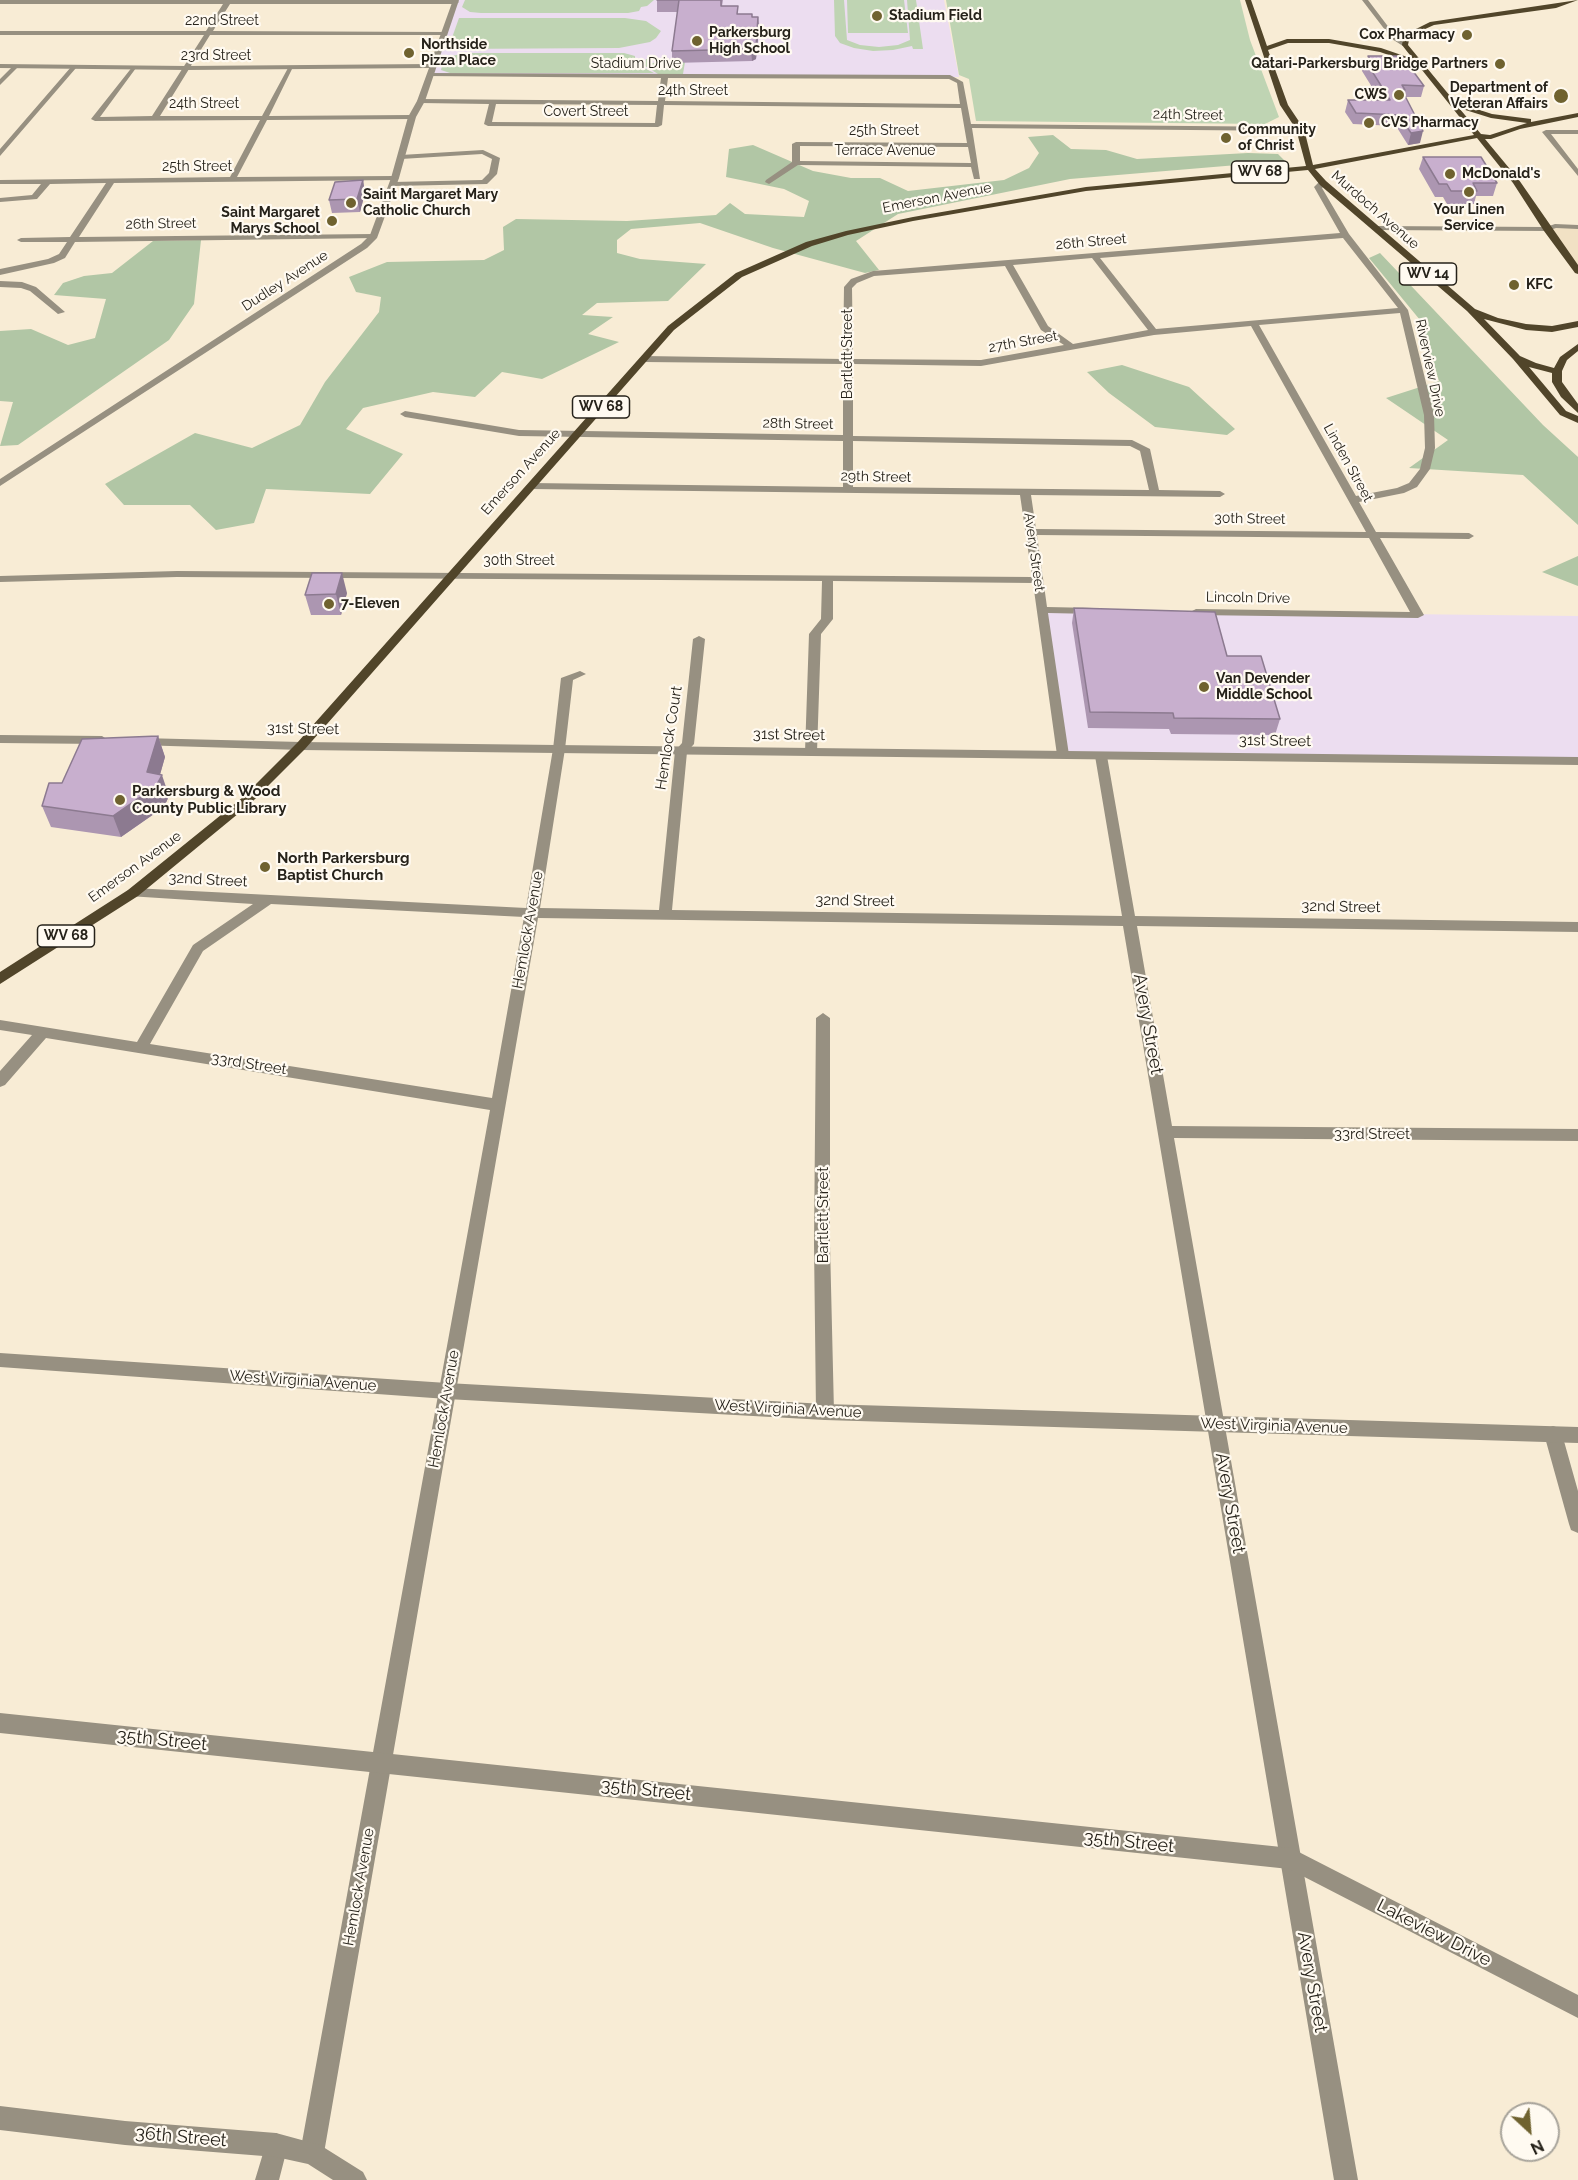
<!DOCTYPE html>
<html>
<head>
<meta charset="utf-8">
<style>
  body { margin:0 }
  #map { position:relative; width:1578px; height:2180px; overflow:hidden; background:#f8ecd5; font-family:Raleway,sans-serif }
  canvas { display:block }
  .north { position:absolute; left:1500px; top:2102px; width:60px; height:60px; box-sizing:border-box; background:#fffaf1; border:2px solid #a8a49b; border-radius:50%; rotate:154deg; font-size:16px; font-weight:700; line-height:24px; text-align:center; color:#26221a }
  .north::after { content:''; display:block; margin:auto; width:21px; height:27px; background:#6f622f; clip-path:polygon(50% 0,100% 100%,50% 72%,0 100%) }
</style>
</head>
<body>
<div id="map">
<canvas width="1578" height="2180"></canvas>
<div class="north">N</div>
</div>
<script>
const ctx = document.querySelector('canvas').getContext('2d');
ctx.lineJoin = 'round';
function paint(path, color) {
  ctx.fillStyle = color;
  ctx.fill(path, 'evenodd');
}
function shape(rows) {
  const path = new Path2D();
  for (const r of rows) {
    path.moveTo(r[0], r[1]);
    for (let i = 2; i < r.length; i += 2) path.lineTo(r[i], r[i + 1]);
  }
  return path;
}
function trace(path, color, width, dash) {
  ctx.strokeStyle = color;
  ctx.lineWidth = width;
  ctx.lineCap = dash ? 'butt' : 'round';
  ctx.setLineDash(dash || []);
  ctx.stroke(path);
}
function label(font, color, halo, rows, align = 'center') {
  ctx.font = font + ' Raleway,sans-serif';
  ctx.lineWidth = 4.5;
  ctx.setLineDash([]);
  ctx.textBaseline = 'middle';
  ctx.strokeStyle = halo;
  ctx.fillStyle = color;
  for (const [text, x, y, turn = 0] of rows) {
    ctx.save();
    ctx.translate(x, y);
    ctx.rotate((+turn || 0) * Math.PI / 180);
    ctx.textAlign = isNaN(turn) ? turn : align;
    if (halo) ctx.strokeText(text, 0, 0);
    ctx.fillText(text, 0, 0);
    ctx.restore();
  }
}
paint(shape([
  [1555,226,1578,227,1578,271,1547,229]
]), '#f1e1c4');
paint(shape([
  [456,0,944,0,959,77,429,75],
  [1042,610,1578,616,1578,761,1063,755]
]), '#ecddf0');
paint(shape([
  [465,0,654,0,647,6,641,7,639,11,628,13,481,13,470,12,462,7],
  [834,0,844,0,847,40,860,45,879,47,898,45,910,40,907,0,916,0,923,49,913,49,912,46,893,50,873,51,854,48,840,43,835,36],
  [847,0,904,0,908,33,848,33],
  [946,0,1240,0,1250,40,1279,117,1265,124,976,121,969,79,959,75],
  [459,18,625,18,646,21,661,31,656,38,650,42,619,48,448,49],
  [465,53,624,53,635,56,635,63,654,73,450,73,441,70,443,61,452,56],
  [646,59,649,59,649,63,685,62,683,74,658,74,645,66]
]), '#bfd4b3');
paint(shape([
  [1053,135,1071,149,1106,150,1137,159,1248,153,1278,154,1285,161,1070,179,898,214,856,241,879,270,865,273,773,248,700,223,631,229,617,240,617,253,640,259,706,264,668,301,597,303,582,315,613,317,588,334,619,342,542,379,502,372,475,397,433,392,363,408,346,429,403,454,370,494,266,489,254,523,216,530,190,505,124,505,105,484,195,433,252,448,300,425,325,382,379,312,381,297,356,292,349,277,387,262,484,260,504,250,503,227,516,219,627,221,716,215,730,203,745,214,804,217,809,201,784,189,726,177,729,149,753,145,813,171,851,178,880,178,908,191,1004,180,1029,168,1039,153,1028,137],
  [201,240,194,304,169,340,18,445,0,446,13,402,0,401,0,331,31,329,68,345,95,338,106,299,54,295,63,283,84,276,112,273,153,241],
  [1380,253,1543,425,1578,457,1578,525,1523,475,1409,468,1448,440,1386,398,1439,381,1420,320,1369,258],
  [1122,365,1189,387,1235,429,1227,435,1155,427,1109,393,1087,372],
  [1578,556,1578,586,1542,572]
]), '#b1c6a5');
paint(shape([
  [0,0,456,0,459,2,456,4,230,4,213,31,447,32,445,35,210,35,160,116,262,116,288,68,293,67,269,116,412,115,416,117,412,119,267,120,237,177,395,176,399,178,395,180,114,183,79,237,374,234,377,234,377,238,75,242,65,258,54,263,0,275,0,269,48,259,59,254,67,242,21,242,17,240,21,238,70,237,106,183,50,184,37,199,0,202,0,198,32,195,41,184,0,184,0,180,230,177,260,120,95,121,91,119,133,66,136,68,100,117,152,116,204,35,0,35,0,31,206,31,223,4,0,4,0,0],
  [1362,0,1368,0,1396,37,1407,44,1407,46,1403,46,1392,39,1362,0],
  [14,65,19,66,0,85,0,79,14,65],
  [71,67,76,68,0,156,0,149,71,67],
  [429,73,950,75,963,82,971,124,1300,127,1304,129,1300,131,972,128,980,179,974,179,971,167,798,165,769,184,765,182,766,180,792,162,792,144,796,142,967,143,961,108,664,105,662,125,658,127,488,126,484,124,489,104,421,103,417,101,421,99,658,101,661,78,427,76,429,73],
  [668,78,949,79,957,83,960,104,665,101,668,78],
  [496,104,657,105,655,123,492,122,496,104],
  [800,146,968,147,971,163,800,161,800,146],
  [1546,130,1578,130,1578,134,1551,134,1578,169,1578,176,1542,132,1546,130],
  [483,150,500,158,497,174,487,184,393,186,389,184,393,182,482,180,489,173,492,159,482,154,401,159,397,157,401,155,483,150],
  [1320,181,1327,183,1322,188,1349,234,1408,310,1434,415,1435,448,1430,469,1417,487,1404,493,1359,502,1376,532,1469,533,1474,536,1469,539,1380,538,1424,615,1418,618,1196,615,1190,612,1196,609,1410,612,1369,538,1037,535,1047,607,1094,608,1100,611,1094,614,1048,613,1069,755,1067,758,1059,758,1057,755,1033,583,833,581,833,619,821,634,817,752,811,756,805,752,809,634,821,619,822,581,177,577,0,582,0,576,177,571,1032,577,1020,495,531,489,526,486,531,483,843,487,843,441,519,436,405,417,400,414,405,411,519,430,843,435,843,364,644,362,639,359,644,356,843,359,844,287,851,279,873,271,1340,233,1314,187,1320,181],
  [1343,238,1398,308,1156,329,1100,258,1343,238],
  [1092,258,1148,330,1073,344,1048,326,1013,265,1092,258],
  [1005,266,1041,330,1064,345,981,360,853,359,852,288,857,283,874,276,1005,266],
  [1400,313,1424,415,1425,448,1420,469,1409,483,1397,488,1356,496,1259,325,1400,313],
  [1251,326,1366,532,1036,529,1031,495,1220,497,1225,494,1220,491,1159,490,1150,449,1132,440,853,436,853,364,981,366,1154,335,1251,326],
  [853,441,1130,446,1140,451,1149,490,853,487,853,441],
  [1555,224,1578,225,1578,229,1556,228,1547,231,1375,230,1371,228,1375,226,1546,227,1555,224],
  [0,281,22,282,36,287,65,312,58,314,30,291,21,288,0,287,0,281],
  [699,636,705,639,694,744,687,752,672,910,1122,916,1095,756,1101,752,1107,756,1135,916,1578,922,1578,932,1137,926,1172,1126,1578,1129,1578,1141,1174,1138,1358,2180,1334,2180,1123,926,538,918,324,2153,320,2161,312,2165,304,2161,300,2153,490,1110,46,1038,5,1085,0,1087,0,1071,32,1035,0,1030,0,1020,137,1042,193,945,253,904,128,896,126,893,128,890,133,888,526,908,553,749,561,678,580,671,586,674,573,680,565,749,540,908,659,910,675,751,682,743,693,639,699,636],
  [271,904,524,917,492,1098,150,1044,203,951,271,904],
  [823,1013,830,1018,830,1244,834,1412,831,1418,825,1420,819,1418,816,1412,814,1244,816,1018,823,1013],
  [1553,1426,1559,1428,1562,1434,1578,1491,1578,1533,1571,1530,1569,1524,1544,1434,1547,1428,1553,1426],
  [276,2133,284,2137,288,2145,279,2180,255,2180,268,2137,276,2133]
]), '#979081');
paint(shape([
  [453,0,459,0,425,101,416,117,399,178,377,238,367,248,0,486,0,479,361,244,370,235,391,178,408,117,417,101,429,68,186,70,0,68,0,64,186,66,430,64,453,0],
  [0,735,102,736,108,740,102,744,0,743,0,735],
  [141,738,301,742,1578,757,1578,765,301,750,137,745,135,742,141,738],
  [0,1353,447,1383,825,1404,1578,1427,1578,1443,825,1420,447,1399,0,1367,0,1353],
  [0,1713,1291,1848,1578,1995,1578,2018,1289,1869,0,1733,0,1713],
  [0,2106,125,2121,276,2133,320,2145,363,2172,367,2180,333,2180,308,2164,276,2157,125,2145,0,2130,0,2106]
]), '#979081');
paint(shape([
  [1245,0,1251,0,1267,46,1287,39,1329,39,1381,48,1413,59,1402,45,1403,39,1410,32,1430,22,1578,0,1556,8,1434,25,1414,34,1409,40,1408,45,1455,102,1492,114,1531,119,1531,122,1578,113,1578,117,1520,129,1491,139,1485,139,1519,180,1578,265,1578,274,1575,273,1544,231,1513,183,1477,138,1315,169,1326,181,1475,309,1498,318,1526,324,1552,326,1578,321,1578,327,1552,332,1526,330,1484,319,1520,356,1536,363,1554,368,1560,357,1578,344,1578,351,1567,360,1562,371,1562,382,1578,404,1578,413,1561,397,1552,382,1552,373,1529,367,1566,411,1578,416,1578,423,1560,415,1513,359,1467,311,1320,185,1308,170,1086,191,913,221,848,235,812,246,742,277,674,330,305,749,250,804,138,896,0,984,0,972,128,890,242,798,297,743,668,326,736,273,806,242,846,231,913,217,1086,187,1306,166,1296,129,1280,105,1245,0],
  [1288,43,1329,43,1380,52,1418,65,1474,135,1313,165,1304,129,1288,105,1268,50,1288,43],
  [1459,108,1491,118,1527,123,1490,135,1481,134,1459,108]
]), '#51452a');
paint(shape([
  [657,0,723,0,722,6,738,14,752,17,758,17,759,29,756,59,752,61,672,63,672,51,678,12,657,12],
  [1368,56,1424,86,1421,97,1405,97,1420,143,1408,145,1396,126,1353,124,1345,112,1348,100,1380,100,1362,71,1365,60,1367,60],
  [1423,157,1497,183,1493,196,1476,196,1474,204,1447,204,1443,197,1435,197,1419,169],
  [363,180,365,193,360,212,332,213,329,200],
  [347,593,341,615,311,615,305,595],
  [1074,608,1227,656,1280,719,1275,735,1171,734,1169,729,1088,728,1072,623],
  [158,736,165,757,160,774,169,796,164,807,121,837,51,827,42,806,62,783]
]), '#ac96b1');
paint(shape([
  [758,17,759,29,756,59,752,61,751,49],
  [1423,131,1420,143,1408,145,1411,133],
  [363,180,365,193,360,212,357,199],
  [342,573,347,593,341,615,336,594],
  [158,736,165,757,158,782,162,775,169,796,164,807,121,837,113,816,147,772]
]), '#8c7a90');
const building = shape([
  [657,0,721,0,721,6,738,6,737,14,752,14,752,17,758,17,756,47,751,49,672,51,679,0,657,0],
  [1368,56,1402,56,1424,86,1402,85,1405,90,1402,90,1423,131,1411,133,1399,115,1356,113,1348,100,1390,100,1365,60,1371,60,1368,56],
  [1423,157,1481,157,1497,183,1473,183,1477,191,1451,191,1447,184,1439,184,1423,157],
  [363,180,357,199,329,200,335,182,363,180],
  [312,573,342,573,336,594,305,595,312,573],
  [1074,608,1215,612,1227,656,1261,656,1280,719,1174,718,1173,713,1090,712,1074,608],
  [158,736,147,772,162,775,156,786,113,816,42,806,49,783,62,783,82,739,158,736]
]);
paint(building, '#c8afce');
trace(building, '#8c7a90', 1.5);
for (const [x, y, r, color] of [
  [877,16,6,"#6f622f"],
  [1467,35,6,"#6f622f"],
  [697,41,6,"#6f622f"],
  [409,53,6,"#6f622f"],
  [1500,64,6,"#6f622f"],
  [1399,95,6,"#6f622f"],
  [1561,96,8,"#6f622f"],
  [1369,123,6,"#6f622f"],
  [1226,138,6,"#6f622f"],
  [1450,174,6,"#6f622f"],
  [1469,192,6,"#6f622f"],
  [351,203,6,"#6f622f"],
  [332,221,6,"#6f622f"],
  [1514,285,6,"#6f622f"],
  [329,604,6,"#6f622f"],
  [1204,687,6,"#6f622f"],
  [120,800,6,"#6f622f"],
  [265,867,6,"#6f622f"]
]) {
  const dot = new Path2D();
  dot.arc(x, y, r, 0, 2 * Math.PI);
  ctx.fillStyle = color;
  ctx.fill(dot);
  trace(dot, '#fffaf1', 2);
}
label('bold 14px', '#26221a', '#fffaf1', [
  ["Stadium Field",889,16],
  ["Parkersburg",709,33],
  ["High School",709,49],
  ["Cox Pharmacy",1455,35,"right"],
  ["Northside",421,45],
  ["Pizza Place",421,61],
  ["Qatari-Parkersburg Bridge Partners",1488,64,"right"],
  ["Department of",1548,88,"right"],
  ["Veteran Affairs",1548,104,"right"],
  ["CWS",1387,95,"right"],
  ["CVS Pharmacy",1381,123],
  ["Community",1238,130],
  ["of Christ",1238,146],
  ["McDonald's",1462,174],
  ["Saint Margaret Mary",363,195],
  ["Catholic Church",363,211],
  ["Your Linen",1469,210,"center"],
  ["Service",1469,226,"center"],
  ["Saint Margaret",320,213,"right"],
  ["Marys School",320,229,"right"],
  ["KFC",1526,285],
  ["7-Eleven",341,604],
  ["Van Devender",1216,679],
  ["Middle School",1216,695]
], 'left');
label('14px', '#26221a', '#fffaf1', [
  ["22nd Street",222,21],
  ["23rd Street",216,56],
  ["Stadium Drive",636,64],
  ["24th Street",693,91],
  ["24th Street",204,104],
  ["Covert Street",586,112],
  ["24th Street",1188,115,1],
  ["25th Street",884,131],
  ["Terrace Avenue",885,151],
  ["25th Street",197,167],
  ["Emerson Avenue",937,198,-11],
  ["Murdoch Avenue",1375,210,41],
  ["26th Street",161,224,-1],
  ["26th Street",1091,242,-5],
  ["Dudley Avenue",285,281,-33],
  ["27th Street",1023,342,-10],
  ["Bartlett Street",848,354,-90],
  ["Riverview Drive",1430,368,78],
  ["28th Street",798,424,1],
  ["Linden Street",1348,463,61],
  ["Emerson Avenue",521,472,-48],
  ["29th Street",876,477,1],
  ["30th Street",1250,519,1],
  ["Avery Street",1034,552,82],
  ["30th Street",519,561],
  ["Lincoln Drive",1248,598,1],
  ["Emerson Avenue",135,867,-36]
]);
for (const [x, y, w] of [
  [1260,172,57],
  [1428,274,57],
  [601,407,57],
  [66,936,57]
]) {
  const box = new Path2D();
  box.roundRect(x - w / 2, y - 11, w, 22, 4.5);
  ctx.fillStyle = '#fffaf1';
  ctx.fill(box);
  trace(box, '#26221a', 1.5);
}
label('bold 14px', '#26221a', null, [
  ["WV 68",1260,172],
  ["WV 14",1428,274],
  ["WV 68",601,407],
  ["WV 68",66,936]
]);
label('15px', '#26221a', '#fffaf1', [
  ["31st Street",303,729,1],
  ["31st Street",789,735,1],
  ["Hemlock Court",669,738,-81],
  ["31st Street",1275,741,1],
  ["32nd Street",208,880,3],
  ["32nd Street",855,901,1],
  ["32nd Street",1341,907,1],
  ["Hemlock Avenue",528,930,-80],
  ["33rd Street",249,1064,9],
  ["33rd Street",1372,1134],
  ["Bartlett Street",823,1215,-90],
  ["West Virginia Avenue",303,1381,4],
  ["Hemlock Avenue",444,1409,-80],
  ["West Virginia Avenue",788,1409,3],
  ["West Virginia Avenue",1274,1426,2],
  ["Hemlock Avenue",359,1887,-80]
]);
label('bold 15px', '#26221a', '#fffaf1', [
  ["Parkersburg & Wood",132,791],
  ["County Public Library",132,808],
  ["North Parkersburg",277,858],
  ["Baptist Church",277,875]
], 'left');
label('18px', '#26221a', '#fffaf1', [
  ["Avery Street",1148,1024,80],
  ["Avery Street",1230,1503,80],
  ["35th Street",162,1740,6],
  ["35th Street",646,1790,6],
  ["35th Street",1129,1842,6],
  ["Lakeview Drive",1434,1933,27],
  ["Avery Street",1312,1982,80],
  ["36th Street",181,2137,5]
]);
</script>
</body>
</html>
